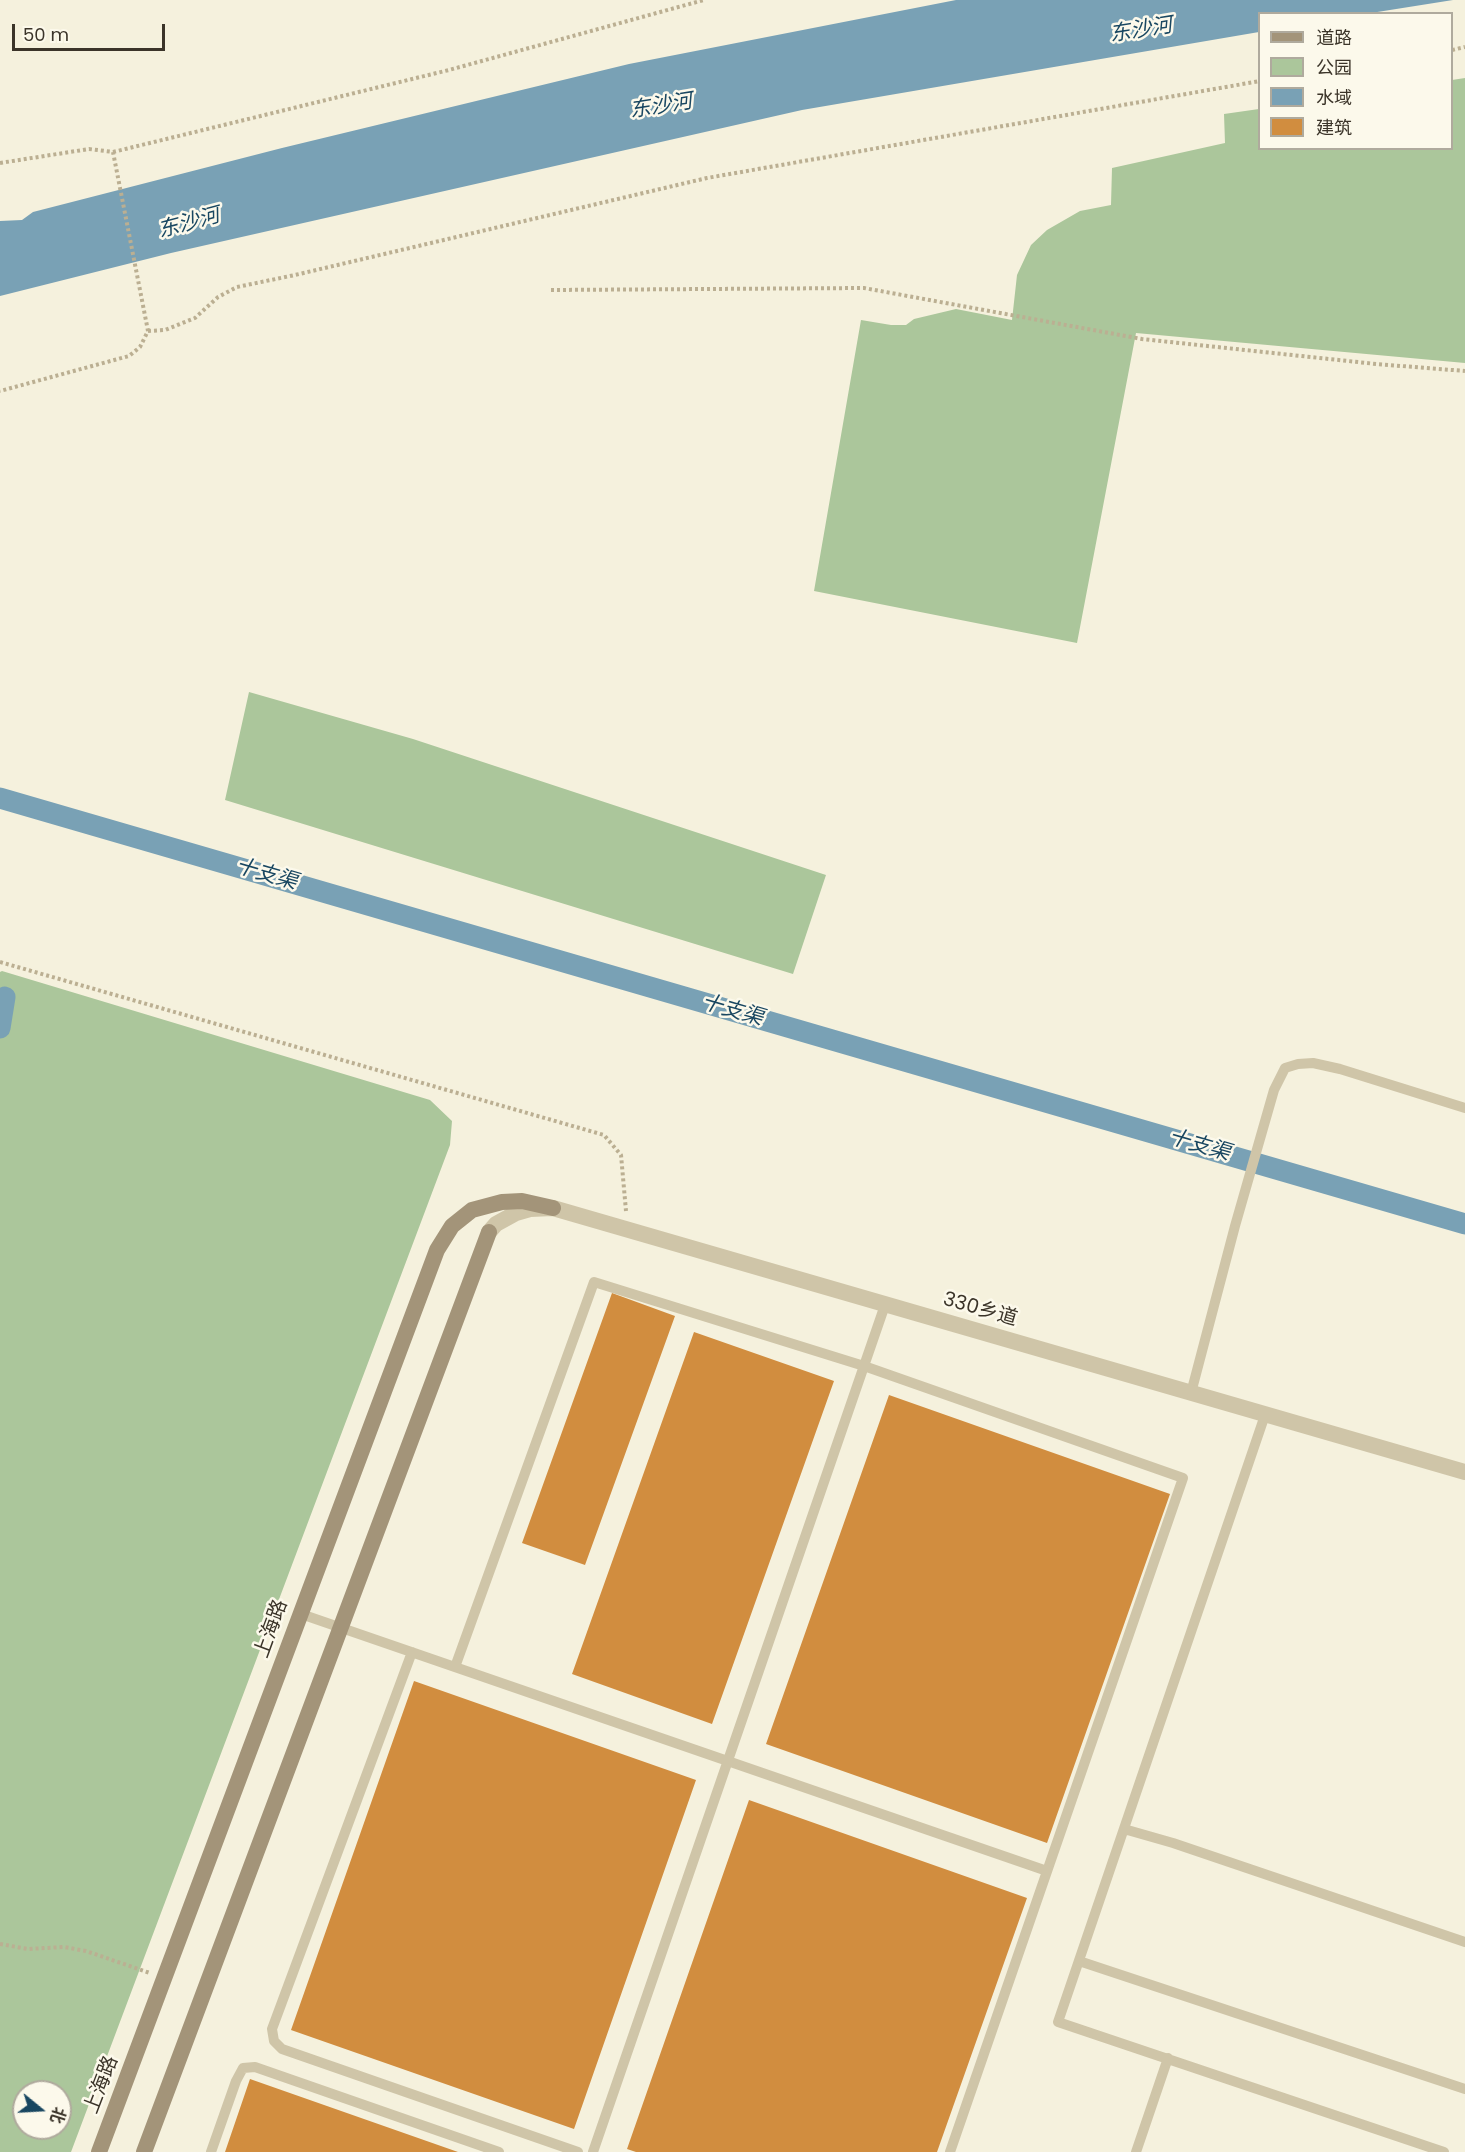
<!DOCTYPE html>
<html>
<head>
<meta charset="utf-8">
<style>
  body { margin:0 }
  #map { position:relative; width:1465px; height:2152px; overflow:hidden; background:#f5f1dd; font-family:Poppins,"Noto Sans SC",sans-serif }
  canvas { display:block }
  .legend { position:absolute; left:1258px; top:12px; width:195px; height:138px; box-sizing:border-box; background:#fcf9eb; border:2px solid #afaa9d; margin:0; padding:8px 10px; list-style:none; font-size:18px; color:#3b3429 }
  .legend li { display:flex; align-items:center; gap:12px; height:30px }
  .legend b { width:30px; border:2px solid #afaa9d }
  .north { position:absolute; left:12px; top:2080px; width:60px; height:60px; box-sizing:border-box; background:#fcf9eb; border:2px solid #afaa9d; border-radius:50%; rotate:108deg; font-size:16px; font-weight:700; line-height:24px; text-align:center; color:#3b3429 }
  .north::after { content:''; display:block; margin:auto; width:21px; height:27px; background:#194761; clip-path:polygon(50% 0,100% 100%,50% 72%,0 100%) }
  .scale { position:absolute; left:12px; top:24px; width:153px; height:27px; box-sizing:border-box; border:3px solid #3b3429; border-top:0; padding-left:8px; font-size:18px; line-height:21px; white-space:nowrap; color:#3b3429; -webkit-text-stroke:4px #fcf9eb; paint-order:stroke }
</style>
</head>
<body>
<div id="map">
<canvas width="1465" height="2152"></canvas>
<ul class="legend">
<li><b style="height:8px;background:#a39479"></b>道路</li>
<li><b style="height:16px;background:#abc69b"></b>公园</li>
<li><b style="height:16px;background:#79a1b5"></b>水域</li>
<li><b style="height:16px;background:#d18d3f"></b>建筑</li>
</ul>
<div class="north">北</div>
<div class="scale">50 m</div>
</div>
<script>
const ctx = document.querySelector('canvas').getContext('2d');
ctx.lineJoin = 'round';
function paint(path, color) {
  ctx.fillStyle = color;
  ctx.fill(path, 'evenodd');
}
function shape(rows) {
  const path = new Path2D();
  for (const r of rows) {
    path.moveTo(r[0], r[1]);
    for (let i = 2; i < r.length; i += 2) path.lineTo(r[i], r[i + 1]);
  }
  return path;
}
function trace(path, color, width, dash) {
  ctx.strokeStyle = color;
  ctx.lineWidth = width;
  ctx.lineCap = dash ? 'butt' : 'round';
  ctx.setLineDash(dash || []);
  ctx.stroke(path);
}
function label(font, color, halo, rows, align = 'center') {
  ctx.font = font + ' Poppins,"Noto Sans SC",sans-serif';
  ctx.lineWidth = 5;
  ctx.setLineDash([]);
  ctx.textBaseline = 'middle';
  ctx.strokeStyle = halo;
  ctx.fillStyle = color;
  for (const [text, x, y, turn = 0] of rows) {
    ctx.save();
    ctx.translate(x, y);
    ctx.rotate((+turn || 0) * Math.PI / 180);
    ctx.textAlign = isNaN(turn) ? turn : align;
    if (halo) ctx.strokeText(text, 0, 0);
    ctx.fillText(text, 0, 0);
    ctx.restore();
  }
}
paint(shape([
  [1465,78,1465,363,1136,333,1077,643,814,591,861,320,891,325,906,325,914,319,956,309,1012,320,1017,275,1031,245,1047,230,1080,211,1111,205,1112,168,1225,143,1224,114,1259,109,1260,148,1452,148,1452,80],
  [249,692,413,739,826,875,793,974,225,800],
  [2,971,430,1100,452,1121,450,1145,71,2152,0,2152,0,972],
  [24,2092,60,2092,60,2128,24,2128]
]), '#abc69b');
paint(shape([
  [956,0,1453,0,1371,13,1260,14,1259,32,802,110,171,253,0,296,0,221,22,220,33,212,282,148,629,64]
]), '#79a1b5');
trace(shape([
  [0,798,1465,1224],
  [0,1028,5,997]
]), '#79a1b5', 21);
paint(shape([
  [612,1293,675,1316,585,1565,522,1543],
  [694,1332,834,1381,712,1724,572,1674],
  [889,1395,1170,1494,1047,1843,766,1744],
  [414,1681,696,1780,574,2129,291,2030],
  [749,1800,1027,1898,937,2152,636,2152,627,2149],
  [250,2079,458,2152,225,2152]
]), '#d18d3f');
trace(shape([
  [1452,50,1465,47],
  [113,152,449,70,704,0],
  [0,163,89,149,113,152,148,331,140,347,129,356,0,391],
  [551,290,864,288,1142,339,1376,364,1465,371],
  [148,331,165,330,195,318,218,297,237,287,295,275,707,178,1260,81],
  [0,962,604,1135,621,1155,626,1211],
  [0,1944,28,1949,64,1947,86,1951,150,1973]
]), '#bbaf92', 4, [3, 3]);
trace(shape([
  [1191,1393,1235,1226,1274,1090,1285,1068,1298,1064,1313,1063,1340,1069,1465,1108],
  [1265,1415,1058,2022,1444,2152],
  [301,1614,1047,1871],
  [412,1652,272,2029,274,2041,282,2049,578,2152],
  [455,1667,594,1282,864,1366,1183,1478,950,2152],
  [1124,1829,1173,1843,1465,1942],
  [1079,1961,1465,2089],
  [211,2152,236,2081,243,2068,255,2067,499,2152],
  [593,2152,885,1305],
  [1136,2152,1168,2058]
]), '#cfc5a8', 10);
trace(shape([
  [489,1232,496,1224,516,1213,530,1209,553,1208,1465,1472]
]), '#cfc5a8', 16);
trace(shape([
  [99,2152,437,1250,452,1226,472,1210,502,1202,522,1201,553,1208],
  [144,2152,489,1232]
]), '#a39479', 16);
label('20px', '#3b3429', '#fcf9eb', [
  ["330乡道",980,1310,16],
  ["上海路",272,1629,-70],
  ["上海路",102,2085,-69]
]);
label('italic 21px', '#194761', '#fcf9eb', [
  ["东沙河",1141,31,-9],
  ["东沙河",661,107,-9],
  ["东沙河",189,224,-15],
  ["十支渠",266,875,16],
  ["十支渠",732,1011,16],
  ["十支渠",1199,1146,16]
]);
</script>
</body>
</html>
